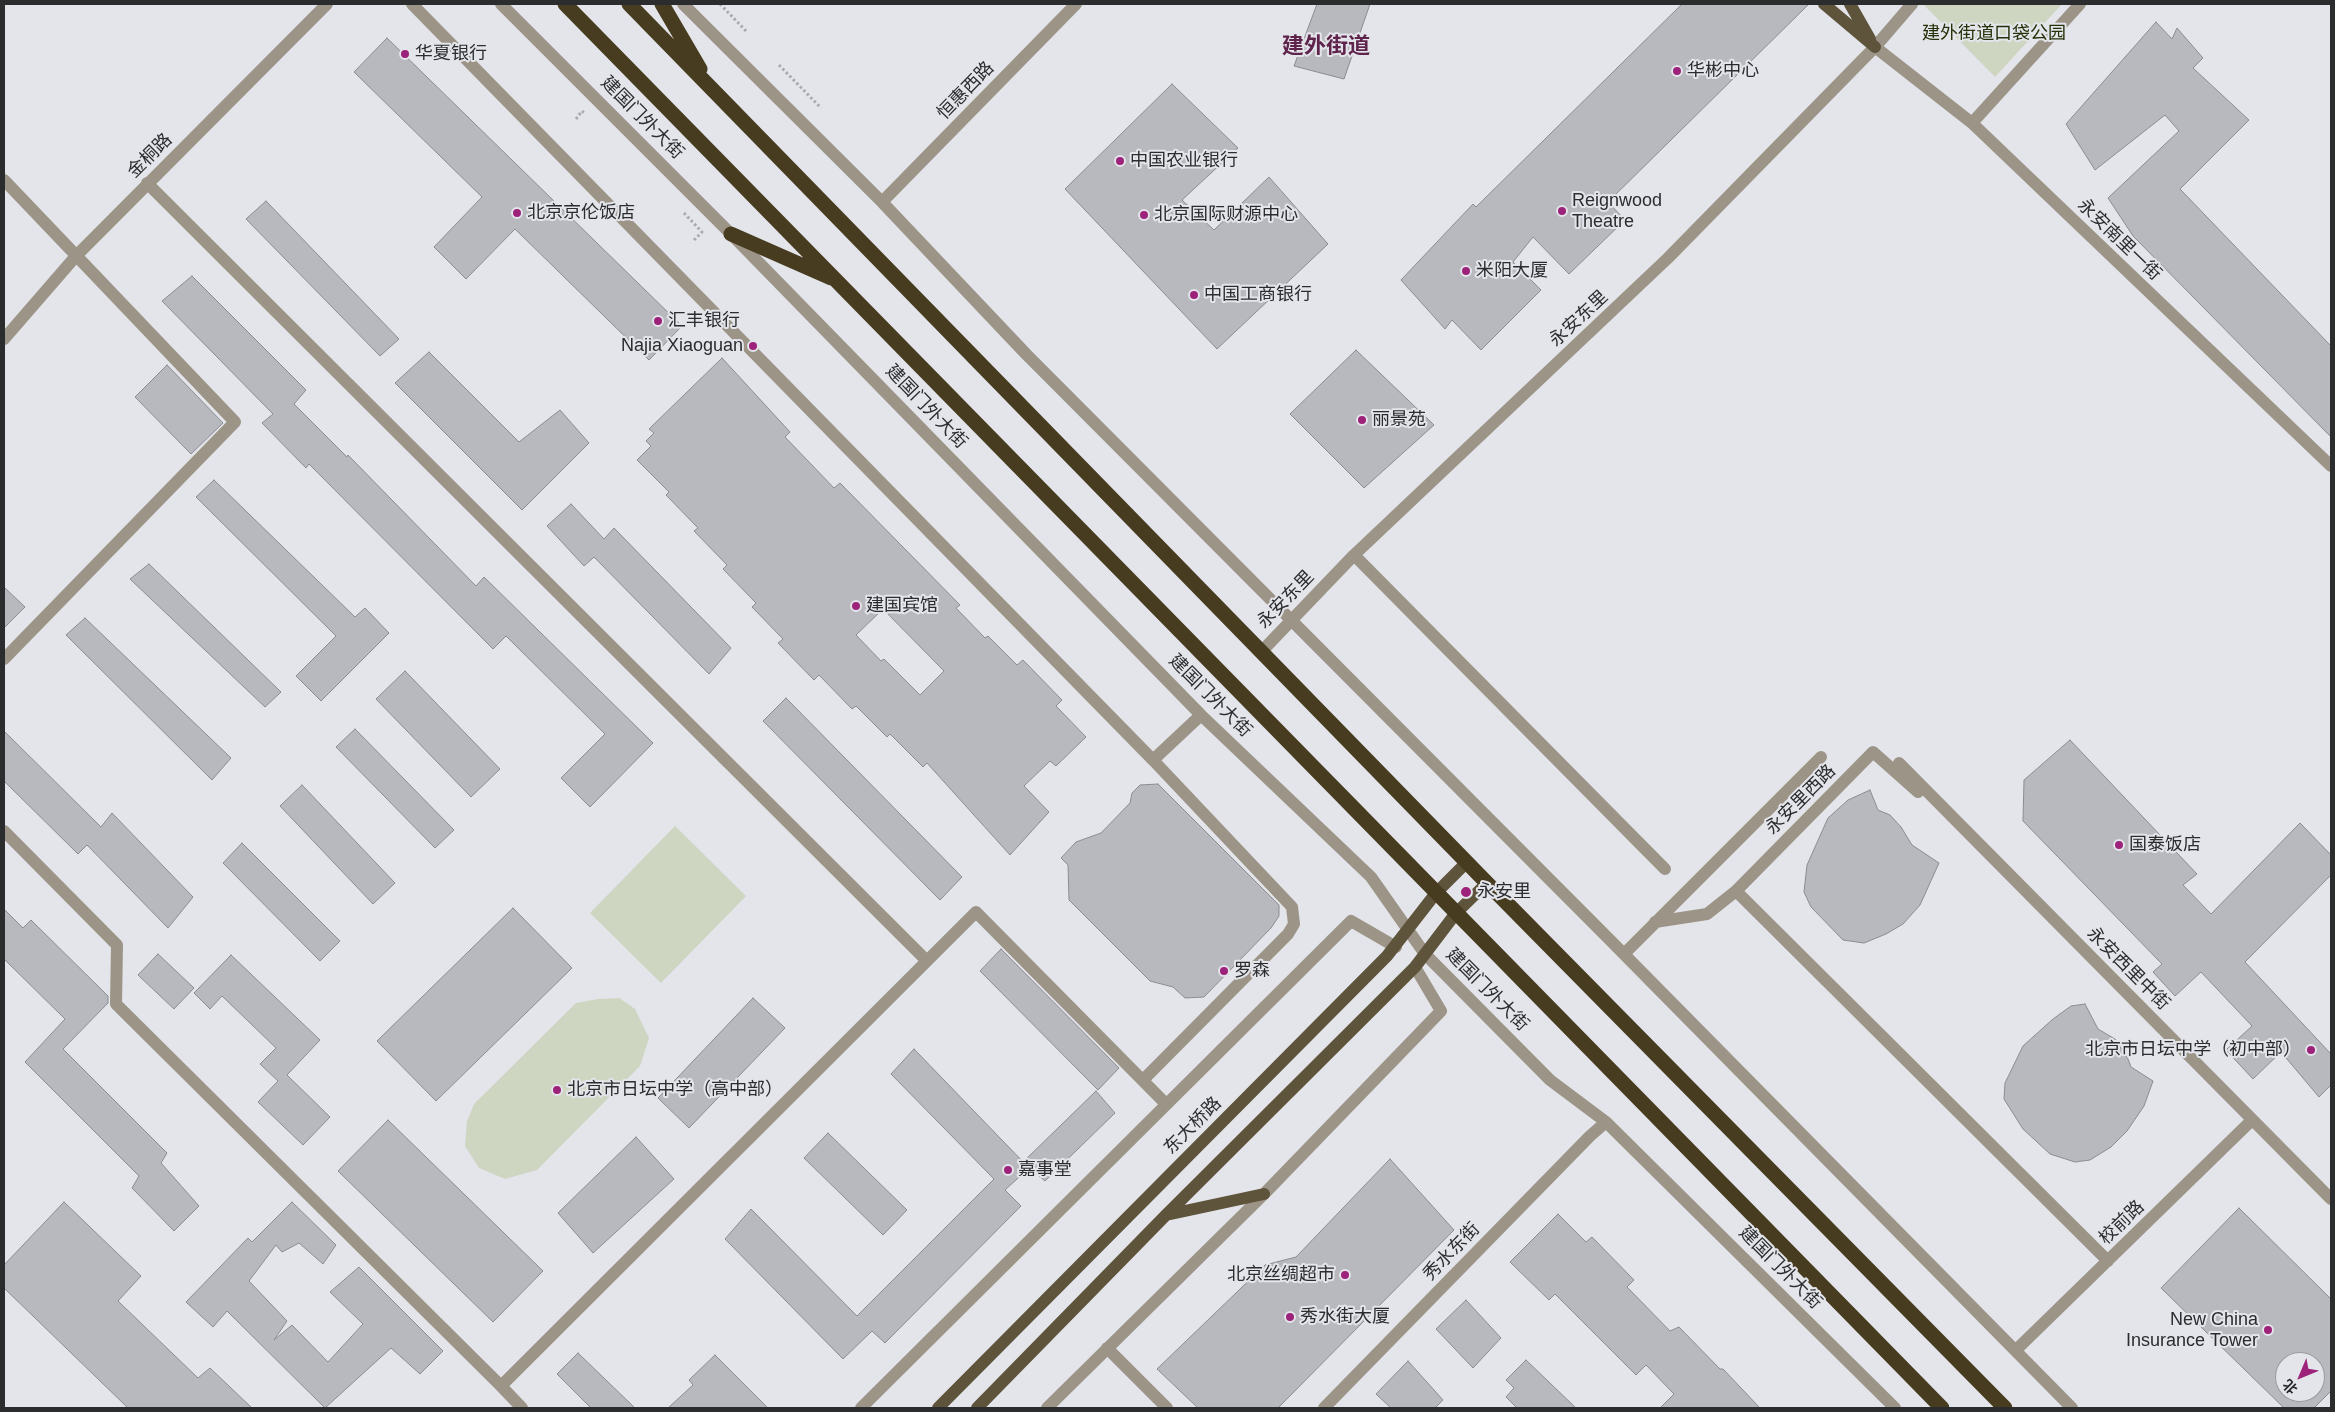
<!DOCTYPE html>
<html>
<head>
<meta charset="utf-8">
<style>
  body { margin:0 }
  #map { position:relative; width:2335px; height:1412px; overflow:hidden; background:#e3e5ea; font-family:Arial,"Noto Sans SC",sans-serif }
  canvas { display:block }
  .frame { position:absolute; inset:0; border:5px solid #2b2c2e; pointer-events:none }
  .north { position:absolute; left:2275px; top:1352px; width:50px; height:50px; box-sizing:border-box; background:#e3e5ea; border:1px solid #999b9f; border-radius:50%; rotate:225deg; font-size:14px; font-weight:700; line-height:20px; text-align:center; color:#2b2c2e }
  .north::after { content:''; display:block; margin:auto; width:18px; height:22px; background:#9c227a; clip-path:polygon(50% 0,100% 100%,50% 72%,0 100%) }
</style>
</head>
<body>
<div id="map">
<canvas width="2335" height="1412"></canvas>
<div class="frame"></div>
<div class="north">北</div>
</div>
<script>
const ctx = document.querySelector('canvas').getContext('2d');
ctx.lineJoin = 'round';
function paint(path, color) {
  ctx.fillStyle = color;
  ctx.fill(path, 'evenodd');
}
function shape(rows) {
  const path = new Path2D();
  for (const r of rows) {
    path.moveTo(r[0], r[1]);
    for (let i = 2; i < r.length; i += 2) path.lineTo(r[i], r[i + 1]);
  }
  return path;
}
function trace(path, color, width, dash) {
  ctx.strokeStyle = color;
  ctx.lineWidth = width;
  ctx.lineCap = dash ? 'butt' : 'round';
  ctx.setLineDash(dash || []);
  ctx.stroke(path);
}
function label(font, color, halo, rows, align = 'center') {
  ctx.font = font + ' Arial,"Noto Sans SC",sans-serif';
  ctx.lineWidth = 4;
  ctx.setLineDash([]);
  ctx.textBaseline = 'middle';
  ctx.strokeStyle = halo;
  ctx.fillStyle = color;
  for (const [text, x, y, turn = 0] of rows) {
    ctx.save();
    ctx.translate(x, y);
    ctx.rotate((+turn || 0) * Math.PI / 180);
    ctx.textAlign = isNaN(turn) ? turn : align;
    if (halo) ctx.strokeText(text, 0, 0);
    ctx.fillText(text, 0, 0);
    ctx.restore();
  }
}
paint(shape([
  [1923,4,2062,4,1995,77],
  [675,826,746,896,661,983,590,913],
  [619,998,635,1009,649,1038,640,1066,537,1170,505,1179,479,1168,465,1146,467,1121,474,1104,576,1003,598,999]
]), '#ced5c1');
const building = shape([
  [1317,4,1370,4,1344,79,1294,66,1317,4],
  [1682,4,1809,4,1608,202,1625,220,1569,274,1533,237,1513,262,1541,290,1481,350,1452,320,1445,329,1401,280,1473,204,1476,207,1682,4],
  [2156,22,2172,39,2177,28,2203,58,2193,68,2249,120,2180,189,2331,346,2331,437,2133,236,2108,198,2179,131,2165,115,2095,170,2066,124,2156,22],
  [387,38,682,326,649,360,515,229,466,279,434,247,482,197,354,72,387,38],
  [1172,84,1238,148,1182,200,1214,230,1269,177,1328,244,1217,349,1065,189,1172,84],
  [266,201,399,339,380,356,246,219,266,201],
  [192,276,306,390,294,404,347,457,348,455,476,586,484,577,653,743,590,807,561,778,605,734,506,636,493,649,309,464,306,468,262,423,273,414,162,301,192,276],
  [1356,350,1434,425,1364,488,1290,414,1356,350],
  [429,352,519,442,560,410,589,443,522,510,395,383,429,352],
  [722,358,790,432,785,437,834,488,840,483,960,605,956,608,985,638,988,636,1017,665,1023,660,1062,700,1056,706,1086,737,1056,766,1050,761,1024,786,1049,812,1010,855,927,763,923,767,890,734,887,737,856,706,852,709,819,675,814,680,778,643,783,639,752,607,756,603,723,569,727,565,694,531,698,528,666,495,669,492,637,460,651,446,646,441,654,433,649,429,722,358],
  [883,609,944,671,920,695,884,659,881,661,856,635,883,609],
  [167,365,223,423,191,454,135,397,167,365],
  [214,480,355,617,365,608,389,633,321,701,296,676,336,636,196,497,214,480],
  [571,504,604,539,614,528,731,648,709,674,594,557,584,566,547,526,571,504],
  [149,564,281,692,265,707,130,579,149,564],
  [4,587,25,607,4,628,4,587],
  [85,618,231,758,212,780,66,635,85,618],
  [405,671,500,769,471,797,376,699,405,671],
  [786,698,962,877,940,900,763,721,786,698],
  [355,729,454,830,435,848,336,747,355,729],
  [4,731,101,827,112,813,193,897,168,928,87,845,78,854,4,781,4,731],
  [2070,740,2197,874,2183,885,2211,914,2300,823,2331,855,2331,875,2245,962,2331,1054,2331,1085,2319,1097,2281,1052,2253,1079,2226,1050,2252,1026,2201,972,2175,996,2153,972,2162,964,2023,821,2024,780,2070,740],
  [1158,784,1279,905,1279,916,1271,928,1204,997,1185,998,1173,987,1150,981,1069,900,1068,865,1061,858,1076,842,1101,833,1130,803,1132,793,1140,785,1158,784],
  [302,785,395,883,373,904,280,806,302,785],
  [1870,790,1878,810,1890,815,1901,827,1912,845,1939,863,1920,905,1903,924,1886,934,1864,943,1843,940,1811,907,1804,892,1807,865,1828,818,1848,800,1870,790],
  [242,843,340,941,320,961,223,863,242,843],
  [513,908,572,968,436,1101,377,1041,513,908],
  [4,909,23,928,31,920,108,996,108,1003,63,1049,167,1153,161,1163,199,1206,174,1231,132,1188,139,1176,25,1062,65,1019,4,959,4,909],
  [1001,949,1119,1068,1098,1090,980,971,1001,949],
  [158,954,194,988,174,1009,138,975,158,954],
  [231,955,320,1040,287,1075,330,1117,303,1145,258,1102,278,1081,260,1064,276,1048,222,996,210,1009,194,993,231,955],
  [753,998,785,1028,689,1128,658,1098,753,998],
  [2085,1004,2098,1029,2115,1039,2128,1059,2131,1067,2153,1081,2144,1106,2127,1131,2111,1147,2090,1160,2075,1162,2050,1154,2023,1129,2004,1099,2005,1083,2023,1046,2053,1019,2071,1006,2085,1004],
  [914,1049,1029,1168,1005,1190,1021,1206,885,1343,872,1331,843,1359,725,1239,751,1209,857,1316,994,1179,891,1074,914,1049],
  [1096,1091,1115,1113,1045,1181,1023,1162,1096,1091],
  [388,1120,543,1271,493,1322,338,1171,388,1120],
  [828,1133,907,1210,883,1235,804,1158,828,1133],
  [636,1137,674,1179,593,1253,558,1213,636,1137],
  [1390,1159,1454,1230,1278,1408,1198,1408,1157,1369,1265,1265,1296,1257,1390,1159],
  [64,1202,141,1276,118,1301,198,1378,210,1368,252,1408,128,1408,4,1288,4,1265,64,1202],
  [292,1202,336,1245,323,1264,299,1243,282,1252,276,1245,249,1281,287,1321,274,1340,292,1325,328,1362,363,1324,330,1292,359,1267,443,1351,420,1374,391,1348,325,1408,227,1311,213,1327,186,1302,248,1238,252,1242,292,1202],
  [2239,1208,2331,1299,2331,1391,2314,1408,2284,1408,2161,1288,2239,1208],
  [2285,1362,2315,1362,2315,1392,2285,1392,2285,1362],
  [1558,1214,1586,1242,1592,1237,1634,1280,1627,1287,1670,1331,1679,1327,1720,1369,1723,1369,1760,1408,1660,1408,1674,1394,1646,1365,1636,1375,1555,1294,1549,1300,1510,1262,1558,1214],
  [1466,1300,1501,1338,1473,1368,1436,1329,1466,1300],
  [578,1353,635,1408,591,1408,557,1374,578,1353],
  [715,1355,768,1408,668,1408,693,1385,689,1380,715,1355],
  [1526,1360,1576,1408,1517,1408,1506,1397,1514,1388,1506,1380,1526,1360],
  [1408,1361,1443,1400,1435,1408,1391,1408,1376,1394,1408,1361]
]);
paint(building, '#b7b9be');
trace(building, '#8a8c90', 1);
trace(shape([
  [720,4,747,32],
  [779,65,821,108],
  [576,119,582,111,585,114],
  [684,213,702,232,694,240],
  [1177,664,1194,682]
]), '#a9aaae', 3, [2.5, 2.5]);
trace(shape([
  [412,4,1153,760,1201,715],
  [501,4,731,234,1201,715,1371,877,1425,954,1550,1080,1606,1122,1895,1408],
  [683,4,882,202,1026,354,1609,939,2072,1408],
  [1875,47,1972,123,2331,466],
  [1972,123,2080,4],
  [4,180,235,422,4,659],
  [147,183,927,961],
  [882,202,1076,4],
  [4,339,76,256,327,4],
  [1354,555,1665,869],
  [1262,651,1354,555,1668,258,1875,47,1912,4],
  [1899,763,2331,1199],
  [4,831,117,945,116,1004,501,1386],
  [1736,891,2108,1261],
  [1655,922,1707,914,1736,891,1873,752,1918,792],
  [1624,954,1821,757],
  [1143,1080,1288,934,1294,924,1292,907,1153,760],
  [1107,1348,1167,1408],
  [2016,1350,2252,1120],
  [522,1408,501,1386,976,912,1166,1104],
  [861,1408,1351,921,1396,947],
  [1047,1408,1264,1194,1441,1011,1415,967],
  [1324,1408,1590,1136,1606,1122]
]), '#9b9487', 12);
trace(shape([
  [1824,4,1875,47],
  [1850,4,1870,39],
  [1166,1215,1264,1194],
  [938,1408,1387,956,1436,893,1467,862],
  [977,1408,1166,1215,1415,967,1456,913,1487,883]
]), '#5e533b', 12);
trace(shape([
  [565,4,1942,1408],
  [629,4,1487,883,2005,1408],
  [662,4,700,69],
  [731,234,831,278]
]), '#483c20', 15);
for (const [x, y, r, color] of [
  [405,54,5,"#9c227a"],
  [1677,71,5,"#9c227a"],
  [1120,161,5,"#9c227a"],
  [1562,211,5,"#9c227a"],
  [517,213,5,"#9c227a"],
  [1144,215,5,"#9c227a"],
  [1466,271,5,"#9c227a"],
  [1194,295,5,"#9c227a"],
  [658,321,5,"#9c227a"],
  [753,346,5,"#9c227a"],
  [1362,420,5,"#9c227a"],
  [856,606,5,"#9c227a"],
  [2119,845,5,"#9c227a"],
  [1466,892,6,"#9c227a"],
  [1224,971,5,"#9c227a"],
  [2311,1050,5,"#9c227a"],
  [557,1090,5,"#9c227a"],
  [1008,1170,5,"#9c227a"],
  [1345,1275,5,"#9c227a"],
  [1290,1317,5,"#9c227a"],
  [2268,1330,5,"#9c227a"]
]) {
  const dot = new Path2D();
  dot.arc(x, y, r, 0, 2 * Math.PI);
  ctx.fillStyle = color;
  ctx.fill(dot);
  trace(dot, '#e3e5ea', 2);
}
label('18px', '#253009', '#e3e5ea', [
  ["建外街道口袋公园",1994,34]
]);
label('18px', '#2b2c2e', '#e3e5ea', [
  ["华夏银行",415,54],
  ["华彬中心",1687,71],
  ["中国农业银行",1130,161],
  ["Reignwood",1572,201],
  ["Theatre",1572,222],
  ["北京京伦饭店",527,213],
  ["北京国际财源中心",1154,215],
  ["米阳大厦",1476,271],
  ["中国工商银行",1204,295],
  ["汇丰银行",668,321],
  ["Najia Xiaoguan",743,346,"right"],
  ["丽景苑",1372,420],
  ["建国宾馆",866,606],
  ["国泰饭店",2129,845],
  ["永安里",1477,892],
  ["罗森",1234,971],
  ["北京市日坛中学（初中部）",2301,1050,"right"],
  ["北京市日坛中学（高中部）",567,1090],
  ["嘉事堂",1018,1170],
  ["北京丝绸超市",1335,1275,"right"],
  ["秀水街大厦",1300,1317],
  ["New China",2258,1320,"right"],
  ["Insurance Tower",2258,1341,"right"]
], 'left');
label('18px', '#2b2c2e', '#e3e5ea', [
  ["恒惠西路",966,91,-46],
  ["建国门外大街",642,118,45],
  ["金桐路",150,156,-45],
  ["永安南里一街",2119,240,44],
  ["永安东里",1579,319,-43],
  ["建国门外大街",926,407,46],
  ["永安东里",1286,600,-46],
  ["建国门外大街",1210,696,45],
  ["永安里西路",1801,800,-45],
  ["永安西里中街",2128,969,45],
  ["建国门外大街",1487,990,45],
  ["东大桥路",1193,1126,-45],
  ["校前路",2122,1223,-44],
  ["秀水东街",1452,1252,-46],
  ["建国门外大街",1780,1268,45]
]);
label('bold 22px', '#5f244c', '#e3e5ea', [
  ["建外街道",1326,47]
]);
</script>
</body>
</html>
